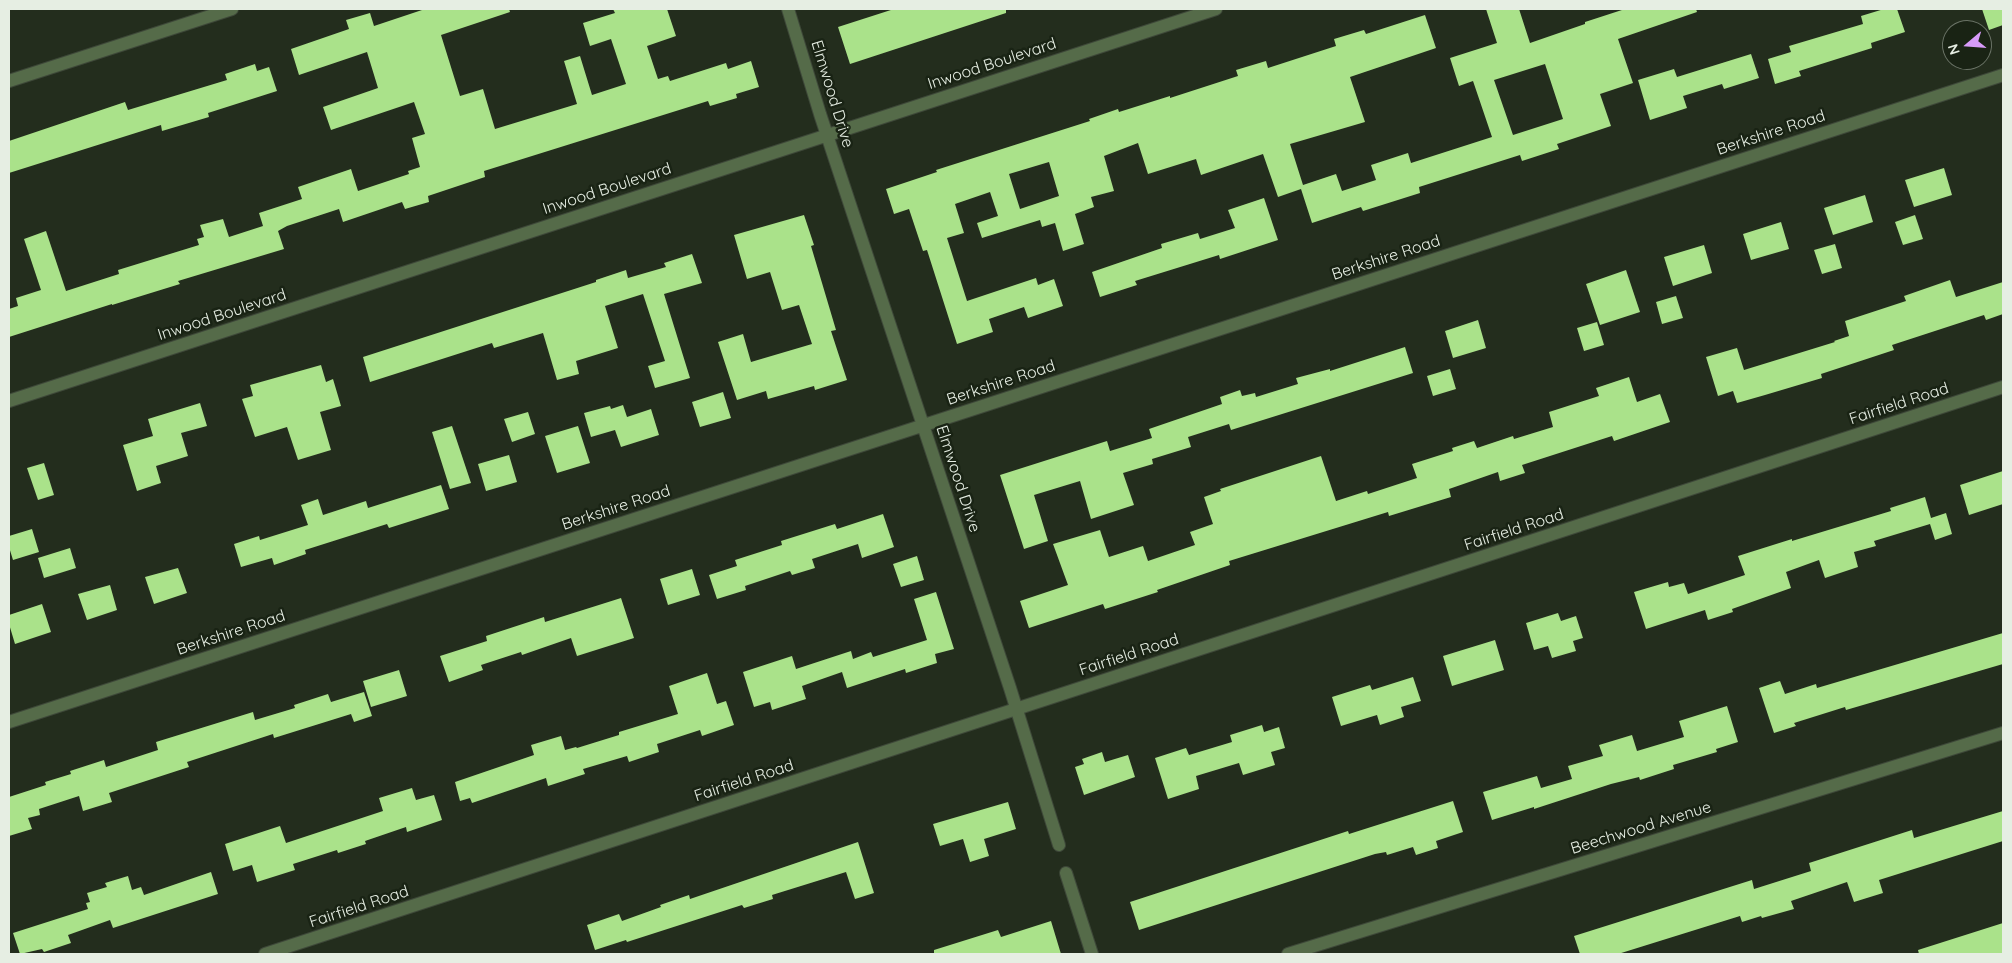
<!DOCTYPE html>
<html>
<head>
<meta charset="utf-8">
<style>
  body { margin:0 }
  #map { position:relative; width:2012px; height:963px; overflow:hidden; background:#232d1d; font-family:Quicksand,sans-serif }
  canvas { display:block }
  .frame { position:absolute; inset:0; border:10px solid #e6eee3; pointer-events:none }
  .north { position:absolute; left:1942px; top:20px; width:50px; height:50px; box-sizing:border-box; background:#192314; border:1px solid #6b7467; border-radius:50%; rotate:252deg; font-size:14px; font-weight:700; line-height:20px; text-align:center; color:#e6eee3 }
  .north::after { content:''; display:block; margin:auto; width:18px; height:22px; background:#d79bf9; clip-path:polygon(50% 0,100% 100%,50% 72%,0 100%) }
</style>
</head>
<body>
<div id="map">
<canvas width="2012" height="963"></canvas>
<div class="frame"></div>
<div class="north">N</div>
</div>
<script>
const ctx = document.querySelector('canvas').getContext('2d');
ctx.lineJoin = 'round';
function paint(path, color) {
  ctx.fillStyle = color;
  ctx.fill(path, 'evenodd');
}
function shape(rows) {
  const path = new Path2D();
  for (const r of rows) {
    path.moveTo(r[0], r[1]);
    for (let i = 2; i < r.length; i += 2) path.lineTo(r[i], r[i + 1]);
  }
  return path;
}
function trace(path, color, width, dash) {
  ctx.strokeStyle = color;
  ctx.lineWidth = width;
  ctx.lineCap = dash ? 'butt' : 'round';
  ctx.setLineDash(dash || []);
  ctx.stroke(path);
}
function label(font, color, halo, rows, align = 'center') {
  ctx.font = font + ' Quicksand,sans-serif';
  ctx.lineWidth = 5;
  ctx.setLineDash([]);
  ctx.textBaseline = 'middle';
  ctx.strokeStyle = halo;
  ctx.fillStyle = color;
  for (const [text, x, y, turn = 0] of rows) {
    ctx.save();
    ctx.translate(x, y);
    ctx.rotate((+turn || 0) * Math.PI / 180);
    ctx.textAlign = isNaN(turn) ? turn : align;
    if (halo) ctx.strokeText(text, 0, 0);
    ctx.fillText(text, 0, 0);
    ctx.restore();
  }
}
paint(shape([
  [425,9,509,9,510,12,441,35,460,96,483,89,495,129,577,104,564,61,580,56,592,95,626,84,611,39,590,46,583,23,615,13,613,9,667,9,676,36,647,46,658,79,668,76,670,81,726,63,728,69,751,61,759,87,736,94,737,98,710,106,708,101,484,171,485,177,428,196,429,202,405,209,402,202,343,222,339,209,287,226,278,231,284,249,178,281,180,284,112,305,112,304,9,337,9,309,18,306,16,298,41,290,24,239,46,231,66,291,119,274,118,270,199,245,197,239,204,237,200,225,223,219,229,237,263,226,259,213,302,199,298,187,351,169,358,191,409,174,408,171,420,167,412,138,425,134,414,102,331,130,323,107,378,88,367,52,299,75,291,49,349,29,346,20,370,13,374,26],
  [894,9,1006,9,1006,13,850,64,838,27],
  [1486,9,1519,9,1530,43,1585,24,1585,22,1625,9,1696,9,1697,12,1618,39,1633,83,1600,94,1611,126,1557,144,1559,149,1522,161,1520,155,1419,187,1420,193,1363,211,1361,207,1312,223,1301,189,1278,197,1263,154,1201,175,1196,159,1148,174,1138,143,1104,156,1114,191,1091,197,1094,207,1075,214,1084,244,1063,251,1055,223,1042,227,1040,220,982,238,977,223,998,216,990,192,955,204,964,233,947,238,967,301,1036,278,1038,285,1054,279,1063,306,1028,318,1024,307,989,319,993,332,957,344,927,250,923,251,909,209,894,214,886,189,937,172,936,170,1090,121,1089,119,1118,109,1119,112,1170,96,1170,98,1238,76,1236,70,1266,61,1268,68,1336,46,1334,39,1364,30,1366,34,1425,15,1436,48,1350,77,1365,122,1290,144,1303,185,1336,174,1342,191,1376,180,1371,165,1408,153,1411,163,1492,137,1473,81,1459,86,1450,58,1497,43],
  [1545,64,1563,119,1513,135,1494,80],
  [1049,162,1059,196,1020,209,1009,174],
  [1884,9,1897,9,1905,32,1871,43,1872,48,1799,71,1801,76,1775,84,1768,59,1791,52,1789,46,1863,24,1861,16],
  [1982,9,2003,9,2003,25,1989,30],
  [1751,54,1759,78,1724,89,1722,84,1683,96,1687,108,1650,120,1638,80,1674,69,1677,77],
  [255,64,257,71,269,67,277,91,208,113,209,117,162,131,161,125,9,173,9,141,125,102,128,110,227,80,225,74],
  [1944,168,1952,195,1914,207,1905,180],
  [1865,195,1873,222,1833,235,1824,208],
  [1264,198,1278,240,1220,259,1219,255,1135,281,1137,285,1100,297,1092,272,1162,248,1161,244,1198,233,1200,239,1235,228,1228,210],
  [804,215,814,245,811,246,836,330,831,331,847,380,815,390,814,386,768,399,766,391,737,400,718,342,743,334,751,362,812,344,799,305,782,310,770,272,747,279,734,235],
  [1915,215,1923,239,1903,245,1895,222],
  [1781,222,1789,249,1751,260,1743,234],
  [1835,244,1842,268,1822,274,1814,250],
  [1704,245,1712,273,1673,286,1664,257],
  [692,254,702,283,664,294,690,378,655,388,648,366,665,361,643,294,605,306,618,348,576,361,579,374,557,380,543,333,494,348,492,343,370,382,363,357,596,282,596,280,626,270,628,278,666,267,664,263],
  [1626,270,1640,312,1600,325,1586,284],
  [1950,280,1956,297,2003,282,2003,314,1986,320,1984,315,1892,345,1894,350,1821,374,1822,378,1765,395,1737,403,1733,391,1718,396,1706,357,1737,348,1744,370,1835,342,1834,341,1849,336,1845,321,1906,301,1904,296],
  [1676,296,1683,318,1662,324,1656,302],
  [1478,320,1486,348,1453,358,1445,331],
  [1597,322,1604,345,1584,351,1577,328],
  [1405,347,1413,373,1231,430,1229,424,1188,437,1191,447,1152,459,1153,464,1123,473,1134,505,1091,519,1080,481,1034,495,1048,541,1024,549,1000,475,1107,441,1110,451,1152,438,1149,429,1222,404,1220,397,1240,390,1242,396,1255,393,1256,397,1298,384,1296,378,1330,369,1330,371],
  [321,365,326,382,333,379,341,406,320,412,331,450,298,460,287,427,255,437,242,399,253,396,250,385],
  [1450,369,1456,389,1433,396,1427,376],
  [1629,377,1637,402,1660,394,1670,422,1614,441,1612,436,1522,465,1525,473,1500,481,1498,472,1449,489,1451,497,1389,516,1388,512,1229,561,1230,565,1157,590,1158,592,1105,609,1103,604,1029,628,1020,601,1068,585,1053,544,1100,530,1109,557,1143,546,1148,561,1195,545,1190,532,1213,524,1204,497,1221,491,1220,489,1321,456,1336,501,1367,491,1368,494,1417,478,1412,464,1453,451,1452,448,1474,441,1477,448,1513,436,1514,439,1553,427,1549,412,1599,396,1596,388],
  [723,392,731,418,700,427,692,402],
  [200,403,207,426,181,433,188,456,156,466,161,483,137,491,123,445,153,436,148,419],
  [623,405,627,417,651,409,659,435,621,447,615,430,591,437,584,413,610,406,611,409],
  [528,412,535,434,512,442,504,419],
  [452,426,471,483,450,489,432,432],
  [578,426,590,463,557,473,545,436],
  [509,455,517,482,486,491,478,464],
  [44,463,54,495,38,500,27,468],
  [2003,471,2003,504,1969,515,1960,485],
  [441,485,449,509,389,528,387,524,305,550,306,554,274,565,272,558,241,567,234,544,259,536,260,540,308,525,301,505,318,499,323,515,366,501,368,508],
  [1925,497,1931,518,1946,513,1952,534,1935,540,1930,524,1874,541,1876,546,1854,552,1858,567,1825,578,1819,560,1786,572,1791,588,1732,609,1733,612,1708,620,1705,610,1646,629,1634,592,1668,582,1669,587,1684,583,1688,594,1745,575,1738,556,1792,539,1792,541,1891,511,1890,508],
  [883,514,894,547,862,558,858,544,812,559,815,568,792,575,790,571,745,586,746,590,717,599,709,575,737,566,735,560,782,545,781,541,835,524,837,529],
  [32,529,39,552,13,560,9,547,9,536],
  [70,548,76,568,44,578,38,558],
  [917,556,924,580,901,587,893,564],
  [178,568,187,593,154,604,145,577],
  [692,569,700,595,668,605,660,579],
  [110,585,117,610,87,620,78,594],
  [936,592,954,649,935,654,937,663,906,673,905,669,847,688,842,672,802,686,806,699,772,710,770,702,754,707,743,672,792,656,796,669,851,651,853,659,871,652,873,657,927,640,914,599],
  [621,598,634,638,577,656,571,638,522,655,521,652,481,665,483,670,449,682,440,656,487,641,486,636,544,617,545,622],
  [42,604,51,632,15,644,9,624,9,615],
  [1558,613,1561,621,1576,616,1583,638,1573,641,1576,651,1552,658,1548,646,1534,650,1526,623],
  [2003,633,2003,664,1846,710,1845,707,1794,723,1796,726,1774,733,1759,688,1780,681,1785,694,1816,684,1817,688],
  [1495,640,1504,670,1452,686,1443,656],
  [399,670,407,696,371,707,363,681],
  [707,673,717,704,726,701,734,725,702,736,700,730,657,744,659,752,629,762,627,756,583,769,585,774,548,786,546,778,472,803,470,798,460,801,455,782,534,755,531,745,561,736,565,750,576,747,577,748,619,735,619,732,678,714,669,686],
  [1413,677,1421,701,1401,707,1404,717,1380,725,1377,715,1341,726,1332,697,1370,685,1372,690],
  [364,692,372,716,354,722,351,714,274,738,273,734,187,762,189,767,109,793,112,802,83,811,79,796,39,809,40,815,28,818,32,829,9,836,9,797,46,785,45,782,71,774,70,771,104,760,106,767,158,750,156,742,253,712,255,720,295,708,294,705,328,694,331,702],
  [1727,706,1738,742,1716,749,1717,752,1673,765,1674,769,1640,780,1639,777,1611,784,1534,809,1534,807,1492,820,1483,792,1537,776,1541,788,1572,779,1568,766,1603,756,1599,745,1632,735,1637,751,1684,737,1679,721],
  [1262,725,1264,732,1279,727,1285,748,1271,752,1275,765,1243,775,1239,763,1196,776,1199,789,1168,799,1155,758,1186,748,1189,755,1232,742,1230,735],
  [1102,752,1105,762,1128,755,1135,777,1084,795,1075,767,1084,764,1082,759],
  [412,788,416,800,434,795,442,820,407,832,406,827,365,841,366,844,338,853,337,850,293,864,295,870,257,882,252,865,233,871,225,844,280,826,286,843,383,811,379,798],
  [1453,801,1463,832,1436,841,1438,848,1416,855,1413,847,1387,855,1386,852,1375,854,1139,930,1130,902,1348,831,1349,834],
  [1008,802,1016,829,984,839,989,856,970,862,963,839,940,846,933,824],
  [2003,811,2003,841,1879,880,1883,893,1854,902,1847,882,1791,901,1794,909,1762,918,1761,916,1742,922,1740,916,1618,954,1580,954,1574,936,1752,880,1754,889,1811,871,1809,863,1912,830,1914,838],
  [858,842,874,893,855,899,846,872,772,895,773,899,744,908,742,905,627,942,626,940,595,950,587,925,619,914,622,921,661,907,660,905,689,895,690,899],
  [211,872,218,894,113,928,110,920,68,935,71,943,44,952,42,949,20,954,13,933,88,909,86,903,90,902,87,893,107,887,105,883,128,876,132,890,141,887,144,895],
  [1051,921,1061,954,934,954,934,950,998,930,1001,937],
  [2003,923,2003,954,1919,954,1918,950]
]), '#aae28a');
const minor = shape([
  [788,9,820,114,1010,688,1059,845],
  [9,81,232,9],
  [9,401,1216,9],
  [9,722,2003,75],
  [1066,873,1092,954],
  [265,954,2003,387],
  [1288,954,2003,733]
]);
trace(minor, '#3e4839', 14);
trace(minor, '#556b49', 12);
label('16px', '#e6eee3', '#192314', [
  ["Inwood Boulevard",992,64,-18],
  ["Elmwood Drive",832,94,73],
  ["Berkshire Road",1771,133,-18],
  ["Inwood Boulevard",607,189,-18],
  ["Berkshire Road",1386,258,-18],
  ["Inwood Boulevard",222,315,-18],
  ["Berkshire Road",1001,383,-18],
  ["Fairfield Road",1899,404,-18],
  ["Elmwood Drive",958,479,72],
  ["Berkshire Road",616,508,-18],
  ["Fairfield Road",1514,530,-18],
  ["Berkshire Road",231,633,-18],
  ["Fairfield Road",1129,655,-18],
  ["Fairfield Road",744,781,-18],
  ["Beechwood Avenue",1641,828,-17],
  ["Fairfield Road",359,907,-18]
]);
</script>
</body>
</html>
